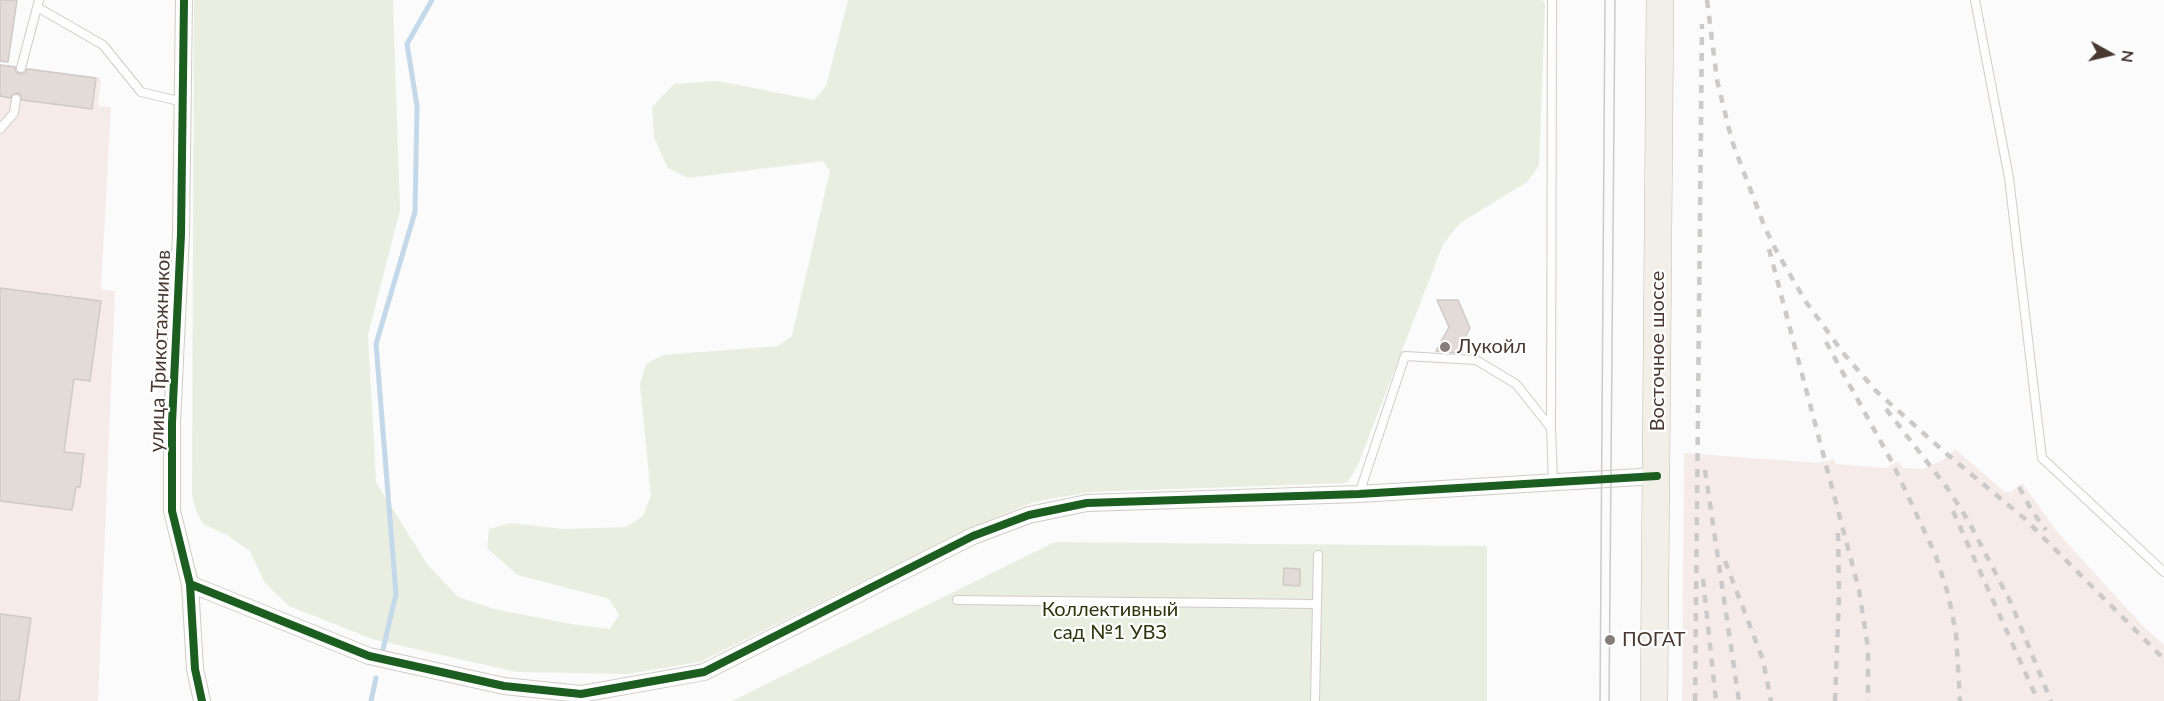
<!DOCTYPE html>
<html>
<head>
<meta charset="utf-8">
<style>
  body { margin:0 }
  #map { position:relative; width:2164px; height:701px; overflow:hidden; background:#fbfbfb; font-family:Lato,sans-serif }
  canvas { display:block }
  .north { position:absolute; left:2080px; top:24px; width:60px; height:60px; -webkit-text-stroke:4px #fff; paint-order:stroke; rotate:98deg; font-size:16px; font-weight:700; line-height:24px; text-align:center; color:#483931 }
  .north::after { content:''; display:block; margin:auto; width:21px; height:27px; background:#483931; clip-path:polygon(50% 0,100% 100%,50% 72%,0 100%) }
</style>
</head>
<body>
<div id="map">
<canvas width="2164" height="701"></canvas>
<div class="north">N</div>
</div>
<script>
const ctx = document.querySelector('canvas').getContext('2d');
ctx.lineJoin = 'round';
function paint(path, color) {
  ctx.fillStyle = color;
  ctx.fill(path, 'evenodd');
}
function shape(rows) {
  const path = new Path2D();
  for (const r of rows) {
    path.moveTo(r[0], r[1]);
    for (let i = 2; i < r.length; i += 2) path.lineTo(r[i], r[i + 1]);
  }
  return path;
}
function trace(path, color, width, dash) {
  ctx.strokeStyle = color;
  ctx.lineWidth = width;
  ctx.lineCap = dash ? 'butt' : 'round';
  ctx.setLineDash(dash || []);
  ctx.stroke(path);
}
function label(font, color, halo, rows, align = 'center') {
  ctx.font = font + ' Lato,sans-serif';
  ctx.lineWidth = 4.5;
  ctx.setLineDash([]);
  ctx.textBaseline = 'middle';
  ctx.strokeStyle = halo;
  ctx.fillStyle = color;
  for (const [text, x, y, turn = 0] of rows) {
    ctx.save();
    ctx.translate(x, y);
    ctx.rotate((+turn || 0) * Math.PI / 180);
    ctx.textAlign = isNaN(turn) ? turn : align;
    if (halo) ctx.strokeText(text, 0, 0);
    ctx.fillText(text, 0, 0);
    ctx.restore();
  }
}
paint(shape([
  [0,64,101,78,98,106,111,107,101,289,115,291,98,701,0,701],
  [1955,449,2005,492,2011,492,2022,483,2059,534,2141,624,2164,645,2164,701,1682,701,1684,453,1819,463,1833,459,1836,464,1886,468,1899,461,1903,468,1923,469,1943,460]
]), '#f5ece9');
paint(shape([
  [194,0,393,0,400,210,368,335,376,482,427,564,458,597,494,609,571,624,610,629,619,615,609,599,518,575,487,548,489,529,510,523,564,529,626,527,643,516,651,496,640,384,646,364,663,355,778,346,792,336,830,171,823,161,688,178,668,168,654,138,652,107,674,84,718,81,814,100,826,86,848,0,1543,0,1545,6,1539,166,1527,182,1460,223,1443,244,1358,465,1347,483,1090,492,1034,502,972,527,700,662,627,674,517,672,375,640,289,606,265,583,250,551,227,535,203,524,197,513,192,495],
  [1055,542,1487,546,1487,701,732,701]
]), '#eaeee1');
trace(shape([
  [383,649,396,594,376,344,415,212,417,106,407,44,432,0],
  [371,701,376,678]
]), '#c3d9ea', 5);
const building = shape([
  [0,0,17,0,8,62,0,61,0,0],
  [0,65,15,67,16,72,20,74,25,73,27,69,96,78,92,109,22,100,20,94,16,93,10,98,0,96,0,65],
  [0,288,101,301,90,381,74,379,64,452,84,454,80,487,76,487,72,510,0,501,0,288],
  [1437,300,1458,300,1470,328,1457,353,1436,351,1449,327,1437,300],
  [1284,568,1300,569,1300,586,1283,585,1284,568],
  [0,614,31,618,19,701,0,701,0,614]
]);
paint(building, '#e2dbd7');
trace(building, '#d0cac6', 1.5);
const service = shape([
  [1975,0,2009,178,2042,458,2164,572],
  [37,7,103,45,141,92,183,102],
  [21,68,39,0],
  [0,129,14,113,16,99],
  [1551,428,1552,0],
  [1359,494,1405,356,1476,360,1516,384,1551,428,1553,483],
  [957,600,1317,604],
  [1315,701,1318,555]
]);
const minor = shape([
  [184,0,181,234,172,423,172,511,190,584,195,669,202,701],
  [190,584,369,656,504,686,581,694,704,672,973,536,1029,515,1087,503,1359,494,1657,476]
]);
const primary = shape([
  [1654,701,1660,0]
]);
trace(service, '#d1cbc7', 10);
trace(minor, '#d1cbc7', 18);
trace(primary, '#c2bcb0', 28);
trace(service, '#fefefe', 8);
trace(minor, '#fefefe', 16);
trace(primary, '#f2eee8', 27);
trace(shape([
  [1600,701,1605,0],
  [1609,701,1615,0]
]), '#cbcac9', 1.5);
trace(shape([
  [1707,0,1717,80,1732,141,1765,228,1778,254,1806,302,1844,354,1876,391,1948,455,2024,518,2164,659],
  [1769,249,1859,590,1868,648,1868,701],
  [1826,342,1893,464,1936,556,1948,594,1956,633,1960,701],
  [1886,409,1948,489,1969,522,2011,603,2051,701],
  [1705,470,1739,701],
  [2019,487,2032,511,2046,530],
  [1953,511,2038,701],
  [1725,561,1763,660,1771,701],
  [1703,579,1716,701],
  [1695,701,1702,24],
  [1835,701,1839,596,1838,529]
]), '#cbcac9', 4.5, [8, 8]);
trace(shape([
  [184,0,181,234,172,423,172,511,190,584,195,669,202,701],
  [190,584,369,656,504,686,581,694,704,672,973,536,1029,515,1087,503,1359,494,1657,476]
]), '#1b5e20', 8);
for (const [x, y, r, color] of [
  [1445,347,6,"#877d78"],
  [1610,640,6,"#877d78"]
]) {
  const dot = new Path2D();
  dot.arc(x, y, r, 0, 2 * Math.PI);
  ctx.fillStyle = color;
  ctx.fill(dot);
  trace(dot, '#fff', 2);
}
label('20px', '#483931', '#fff', [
  ["Лукойл",1457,347],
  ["ПОГАТ",1622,640]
], 'left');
label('20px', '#483931', '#fff', [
  ["улица Трикотажников",160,351,-88],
  ["Восточное шоссе",1658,351,-90]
]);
label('20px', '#2e350c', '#fff', [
  ["Коллективный",1110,610],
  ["сад №1 УВЗ",1110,633]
]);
</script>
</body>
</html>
